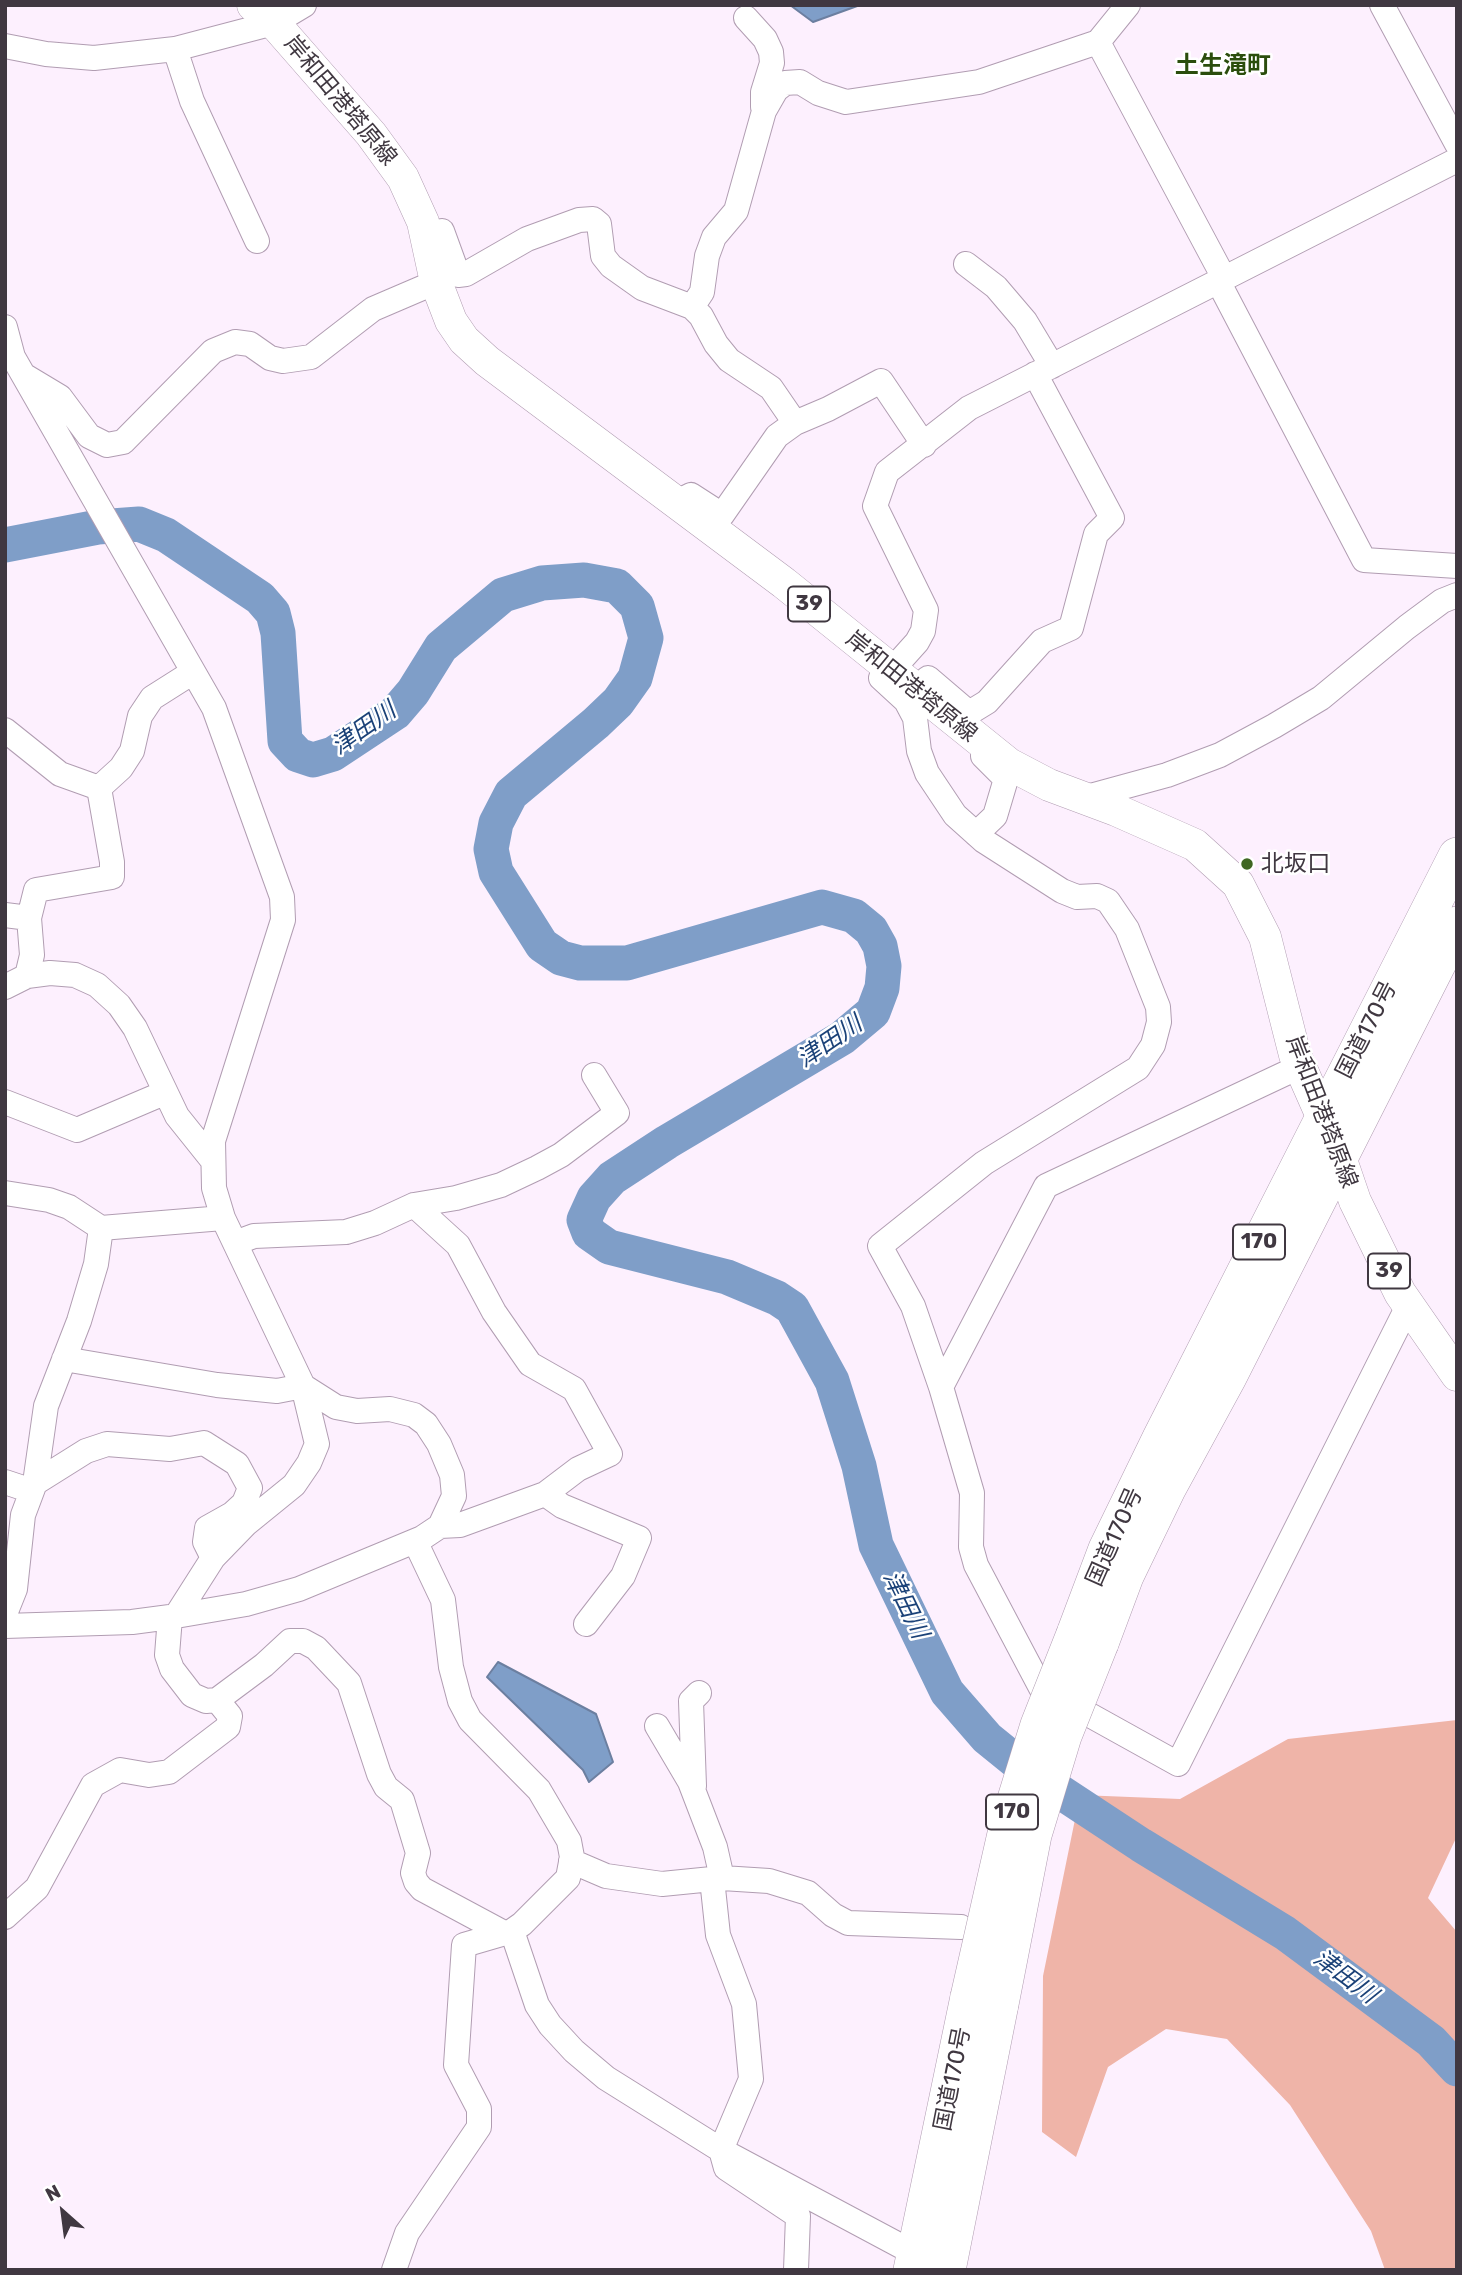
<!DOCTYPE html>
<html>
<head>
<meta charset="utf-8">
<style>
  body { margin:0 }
  #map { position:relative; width:1462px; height:2275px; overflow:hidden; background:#fdf0fe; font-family:Rubik,sans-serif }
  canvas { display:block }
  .frame { position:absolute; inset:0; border:7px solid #403841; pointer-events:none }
  .north { position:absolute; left:28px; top:2177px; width:70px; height:70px; -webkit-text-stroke:5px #fff; paint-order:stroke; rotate:332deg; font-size:19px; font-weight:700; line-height:28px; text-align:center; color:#403841 }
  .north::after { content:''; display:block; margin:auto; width:24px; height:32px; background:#403841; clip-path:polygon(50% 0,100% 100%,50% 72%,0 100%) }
</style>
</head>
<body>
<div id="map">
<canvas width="1462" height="2275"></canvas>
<div class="frame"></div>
<div class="north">N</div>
</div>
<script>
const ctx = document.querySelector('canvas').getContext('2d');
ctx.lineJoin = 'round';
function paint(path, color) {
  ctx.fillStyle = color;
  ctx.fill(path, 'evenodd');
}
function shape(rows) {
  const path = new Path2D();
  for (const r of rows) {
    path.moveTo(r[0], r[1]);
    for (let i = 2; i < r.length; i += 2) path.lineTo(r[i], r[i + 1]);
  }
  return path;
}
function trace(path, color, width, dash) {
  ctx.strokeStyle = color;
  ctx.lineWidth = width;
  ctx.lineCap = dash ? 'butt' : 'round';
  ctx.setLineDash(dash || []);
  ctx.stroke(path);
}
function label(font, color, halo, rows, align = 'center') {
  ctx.font = font + ' Rubik,"Noto Sans JP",sans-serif';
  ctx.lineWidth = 5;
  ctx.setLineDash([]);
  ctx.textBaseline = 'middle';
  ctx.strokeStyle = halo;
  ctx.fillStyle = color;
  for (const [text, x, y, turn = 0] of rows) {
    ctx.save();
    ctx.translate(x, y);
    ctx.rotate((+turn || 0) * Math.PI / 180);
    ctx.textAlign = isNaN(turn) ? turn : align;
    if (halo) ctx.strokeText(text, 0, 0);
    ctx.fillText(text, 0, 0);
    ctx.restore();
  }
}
paint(shape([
  [1457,1720,1457,1836,1428,1898,1457,1932,1457,2270,1385,2270,1371,2231,1290,2105,1227,2039,1166,2029,1108,2067,1076,2157,1042,2132,1043,1976,1080,1795,1180,1799,1288,1739]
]), '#efb4a8');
const water = shape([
  [790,5,860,5,813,22,790,5],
  [498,1662,596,1714,613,1762,589,1782,583,1770,487,1677,498,1662]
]);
paint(water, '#7f9ec8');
trace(water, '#6c7fa0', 2);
trace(shape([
  [5,545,98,527,139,524,166,535,260,598,273,613,278,633,285,741,298,755,313,760,333,754,395,713,413,692,441,647,503,595,542,583,584,580,617,586,637,606,646,638,635,678,618,702,596,723,511,794,496,823,491,849,496,872,542,945,561,958,580,963,627,963,822,907,854,916,871,930,880,946,884,966,882,988,873,1012,842,1038,667,1142,612,1178,594,1198,584,1220,589,1233,609,1247,727,1277,777,1298,792,1308,832,1381,859,1466,876,1545,947,1692,987,1738,1024,1768,1141,1845,1285,1933,1431,2041,1457,2069]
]), '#7f9ec8', 35);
const minor = shape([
  [1382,5,1457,144],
  [746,18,765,39,771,52,772,63,763,92,763,107],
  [1098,42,1224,278],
  [5,46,46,54,94,58,175,49,274,23,304,5],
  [175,49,192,101,257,241],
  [425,234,442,231,458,275,466,274,527,239,579,220,593,219,599,224,603,256,611,266,642,288,692,307,701,316,716,344,729,360,771,388,795,423],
  [966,264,996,287,1025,321,1052,366],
  [1218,281,1364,560,1457,566],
  [692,307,702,292,707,256,714,237,736,211,764,111,776,90,785,83,800,82,818,93,846,102,979,82,1098,42,1128,5],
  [5,327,13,357,214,708,282,897,283,920,213,1141,214,1188,223,1218,303,1386,336,1407,357,1411,390,1409,414,1415,426,1424,439,1444,452,1475,454,1496,440,1526,422,1538,299,1589,246,1604,170,1617,132,1622,5,1626],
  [25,376,60,397,89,436,107,445,123,442,213,351,235,342,250,344,270,358,283,361,311,357,373,309,436,282],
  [677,502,691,495,722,515,777,436,795,423,828,409,881,381,924,445],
  [891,671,917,642,923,631,926,610,875,506,887,472,969,408,1457,160],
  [881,678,906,701,915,718,919,751,927,773,955,815,984,841,1062,891,1077,897,1097,896,1108,901,1127,929,1158,1007,1159,1022,1153,1045,1138,1068,984,1163,880,1246,913,1306,941,1387,972,1493,971,1547,976,1565,1041,1688,1178,1764,1408,1306],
  [914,690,928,678,969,713,987,702,1042,641,1071,628,1096,534,1112,518,1035,374],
  [5,730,60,774,99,788],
  [1083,798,1167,775,1220,755,1274,726,1321,698,1407,627,1442,601,1457,595],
  [976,834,995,816,1006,779,983,756],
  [5,915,29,918],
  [27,976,32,955,29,918,36,890,112,877,112,862,99,788,121,768,132,751,140,716,152,698,193,672],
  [5,987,27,976,50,973,75,975,97,985,119,1005,135,1028,177,1116,213,1161],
  [5,1102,77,1130,164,1093],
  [5,1193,49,1200,69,1207,101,1228,223,1218],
  [414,1205,458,1245,494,1312,530,1364,574,1389,610,1454,578,1469,545,1494,460,1525,440,1526],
  [235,1243,254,1236,346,1232,375,1223,414,1205,456,1198,501,1185,537,1168,561,1155,617,1113,594,1075],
  [64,1359,217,1385,277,1391,303,1386,317,1444,309,1463,294,1485,246,1524,213,1558,176,1616],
  [941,1387,1046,1186,1299,1067],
  [5,1482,32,1491],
  [35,1483,86,1451,107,1444,170,1449,204,1443,237,1464,250,1488,244,1503,232,1514,207,1528,205,1542,213,1558],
  [545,1494,562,1506,639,1538,623,1576,586,1624],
  [5,1614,15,1589,23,1515,35,1483,46,1406,79,1321,96,1264,101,1228],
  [170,1617,167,1655,172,1669,192,1695,206,1701,217,1700,264,1665,290,1641,303,1641,316,1648,349,1683,379,1774,386,1787,402,1800,418,1853,413,1873,416,1882,422,1889,504,1933],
  [657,1726,690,1782,715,1847,722,1878],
  [694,1786,691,1701,699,1693],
  [571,1861,606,1876,662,1884,722,1878,769,1881,808,1893,833,1915,848,1923,961,1927],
  [712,1879,718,1935,744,2004,751,2079,721,2150,726,2168,798,2216,796,2270],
  [5,1917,37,1888,93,1785,120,1770,149,1775,169,1772,228,1727,230,1716,217,1700],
  [512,1931,537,2005,550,2025,574,2051,606,2078,721,2150,927,2260],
  [394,2270,407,2233,479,2127,479,2109,456,2065,464,1945,512,1931,522,1924,568,1878,572,1857,569,1841,539,1790,470,1720,460,1701,451,1667,443,1600,415,1541]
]);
const major = shape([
  [253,5,274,23,371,134,403,178,423,222,436,282,451,321,464,340,487,361,784,583,1009,764,1049,785,1116,810,1195,845,1238,884,1265,937,1295,1055,1340,1157,1355,1201,1400,1293,1457,1375]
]);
const highway = shape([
  [1075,1634,1107,1549,1161,1438,1457,856],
  [1100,1643,1125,1576,1167,1489,1228,1377,1457,925],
  [912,2270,969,1997],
  [947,2270,1000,2004]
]);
trace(minor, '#b19db2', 26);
trace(major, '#b19db2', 33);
trace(highway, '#b19db2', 38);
trace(minor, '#fff', 24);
trace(major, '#fff', 32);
trace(highway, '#fff', 37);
const highwayBridge = shape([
  [969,1997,1008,1825,1039,1725,1075,1634],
  [1000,2004,1033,1835,1063,1736,1100,1643]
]);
trace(highwayBridge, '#b19db2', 38, []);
trace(highwayBridge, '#fff', 37);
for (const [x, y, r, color] of [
  [1247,864,7,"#3f6722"]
]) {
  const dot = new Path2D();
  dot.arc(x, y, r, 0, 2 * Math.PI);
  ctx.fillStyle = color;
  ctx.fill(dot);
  trace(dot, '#fff', 2.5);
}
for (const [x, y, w] of [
  [809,604,42],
  [1259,1242,52],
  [1389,1271,42],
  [1012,1812,52]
]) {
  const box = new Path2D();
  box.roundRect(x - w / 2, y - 17.5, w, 35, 5);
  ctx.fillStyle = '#fff';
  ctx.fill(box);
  trace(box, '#403841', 2);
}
label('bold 21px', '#403841', null, [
  ["39",809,604],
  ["170",1259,1242],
  ["39",1389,1271],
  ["170",1012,1812]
]);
label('23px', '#403841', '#fff', [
  ["岸和田港塔原線",340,101,50],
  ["岸和田港塔原線",911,687,39],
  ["国道170号",1367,1030,-63],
  ["岸和田港塔原線",1321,1112,69],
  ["国道170号",1115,1537,-66],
  ["国道170号",953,2079,-79]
]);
label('23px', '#403841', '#fff', [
  ["北坂口",1261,864]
], 'left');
label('bold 24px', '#2b4e0d', '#fff', [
  ["土生滝町",1223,66]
]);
label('italic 24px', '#1b4278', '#fff', [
  ["津田川",364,729,-35],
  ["津田川",830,1042,-34],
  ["津田川",905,1605,64],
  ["津田川",1345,1977,37]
]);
</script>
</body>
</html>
